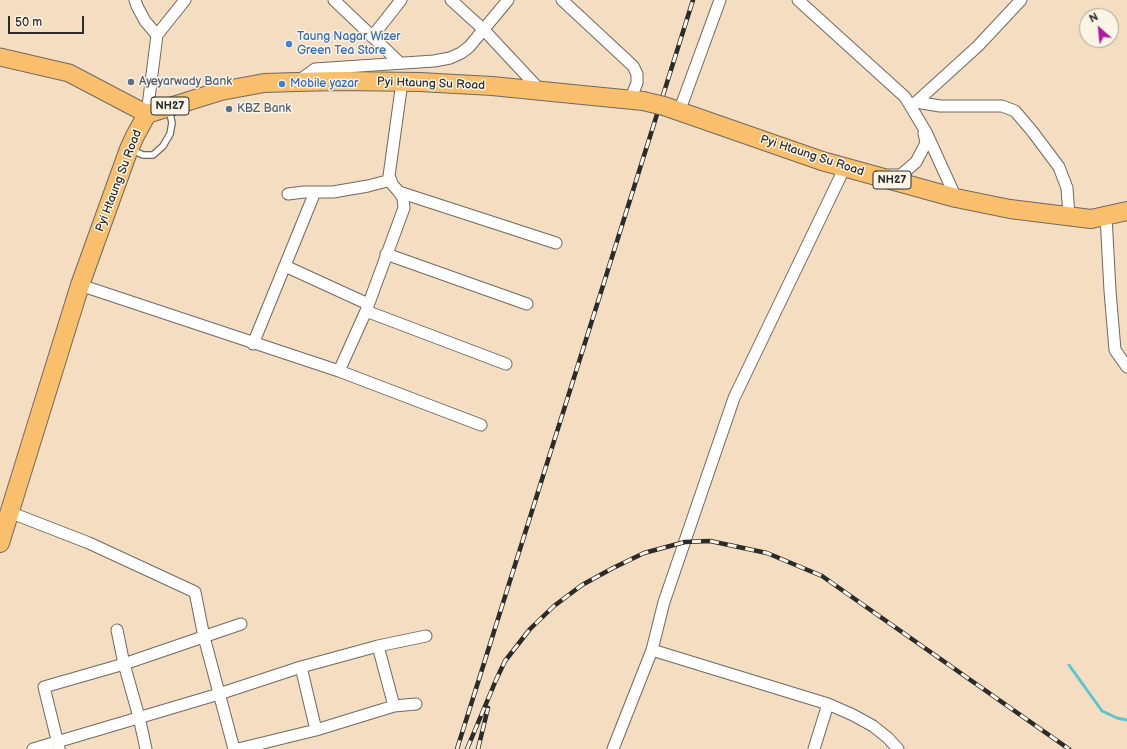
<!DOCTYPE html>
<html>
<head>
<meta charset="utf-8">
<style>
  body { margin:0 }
  #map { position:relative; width:1127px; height:749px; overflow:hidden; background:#f4ddc0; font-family:"Balsamiq Sans",sans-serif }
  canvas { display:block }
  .north { position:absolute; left:1079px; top:8px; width:40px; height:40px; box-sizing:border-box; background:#fcf5e5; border:1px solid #a8a49b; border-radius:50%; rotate:333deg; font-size:11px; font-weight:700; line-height:16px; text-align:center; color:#2b2b2b }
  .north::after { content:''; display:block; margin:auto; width:14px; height:18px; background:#b5179e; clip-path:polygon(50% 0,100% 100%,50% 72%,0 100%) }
  .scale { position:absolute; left:8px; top:16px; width:76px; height:18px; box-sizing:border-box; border:2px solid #2b2b2b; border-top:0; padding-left:5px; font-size:12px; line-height:14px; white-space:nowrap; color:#2b2b2b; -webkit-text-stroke:3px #fcf5e5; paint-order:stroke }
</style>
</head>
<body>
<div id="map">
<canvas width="1127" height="749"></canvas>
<div class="north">N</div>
<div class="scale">50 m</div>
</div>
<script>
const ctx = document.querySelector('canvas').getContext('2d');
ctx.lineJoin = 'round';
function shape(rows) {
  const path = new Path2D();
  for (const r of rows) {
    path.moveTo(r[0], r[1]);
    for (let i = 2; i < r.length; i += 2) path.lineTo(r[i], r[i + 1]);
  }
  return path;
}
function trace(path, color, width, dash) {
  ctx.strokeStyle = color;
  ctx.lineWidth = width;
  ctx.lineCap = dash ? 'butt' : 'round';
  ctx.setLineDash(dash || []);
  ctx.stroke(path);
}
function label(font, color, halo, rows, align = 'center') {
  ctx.font = font + ' "Balsamiq Sans",sans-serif';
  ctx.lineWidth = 3;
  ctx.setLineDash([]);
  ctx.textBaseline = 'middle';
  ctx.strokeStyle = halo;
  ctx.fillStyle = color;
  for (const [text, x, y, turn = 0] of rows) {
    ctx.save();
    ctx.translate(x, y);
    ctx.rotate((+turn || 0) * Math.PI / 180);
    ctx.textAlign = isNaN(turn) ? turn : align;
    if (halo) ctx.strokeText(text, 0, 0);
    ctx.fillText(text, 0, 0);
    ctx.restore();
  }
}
trace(shape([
  [1069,665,1102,711,1117,718,1127,720]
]), '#59c6d0', 3);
const service = shape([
  [132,150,143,155,153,155,163,146,170,134,172,123,169,109]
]);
const minor = shape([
  [135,0,137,6,145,21,157,35],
  [334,0,400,63],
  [451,0,483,29,540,90],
  [562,0,633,66,637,74,637,83,630,100],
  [798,0,905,97,926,132,956,198],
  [372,37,401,0],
  [297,82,315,69,434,61,450,58,461,53,469,47,508,0],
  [402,82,389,176,392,184,399,192,403,198,404,208,366,311,339,371,481,425],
  [916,102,940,106,1002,106,1015,111,1032,131,1059,167,1067,188,1069,216],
  [913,105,978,46,1021,0],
  [679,112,720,0],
  [147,114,157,35,185,0],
  [888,175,901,175,916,162,926,143,924,133],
  [399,192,556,243],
  [288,194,304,192,333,192,368,186,391,180],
  [1106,216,1110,291,1115,350,1127,367],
  [386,254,527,304],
  [285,266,368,304],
  [80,285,339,371],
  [366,311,506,364],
  [253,344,315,192],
  [9,512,89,543,195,592,204,637,234,749],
  [117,630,124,664,139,717,146,749],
  [378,646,394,706],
  [652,650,828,704,853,715,873,726,888,738,898,749],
  [301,667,316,730],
  [59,748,44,687,124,664,241,624],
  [33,749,219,694,301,667,378,646,426,636],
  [238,749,316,730,394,706,416,704],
  [613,749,652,650,664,602,734,398,845,167],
  [814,749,828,704]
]);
const primary = shape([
  [0,57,69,73,147,114]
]);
const trunk = shape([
  [664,106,822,161,956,198,1010,209,1091,219,1127,211],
  [0,543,80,285,129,149,135,136,147,114,221,91,264,83,297,82,339,81,420,82,492,86,643,101]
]);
trace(service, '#71695f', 8);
trace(minor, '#71695f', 13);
trace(primary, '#71695f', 19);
trace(trunk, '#71695f', 20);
trace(service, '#fff', 5.5);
trace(minor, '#fff', 11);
trace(primary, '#f9bf6c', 17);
trace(trunk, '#f9bf6c', 18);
const rail = shape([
  [457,749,693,0],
  [467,749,496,680,505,661,530,629,554,606,582,585,613,568,644,553,685,542,710,541,767,553,822,576,1069,749],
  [478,749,488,708]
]);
trace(rail, '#2b2b2b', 4.5);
trace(rail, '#fcf5e5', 3, [9]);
const trunkBridge = shape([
  [643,101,664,106]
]);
trace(trunkBridge, '#71695f', 20, []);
trace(trunkBridge, '#f9bf6c', 18);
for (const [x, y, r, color] of [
  [289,44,4,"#3f7fe0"],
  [131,82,4,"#5c6f8a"],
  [282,84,4,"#3f7fe0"],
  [229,109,4,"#5c6f8a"]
]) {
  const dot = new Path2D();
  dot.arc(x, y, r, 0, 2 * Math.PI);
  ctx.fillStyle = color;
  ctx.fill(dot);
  trace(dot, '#fcf5e5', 1.5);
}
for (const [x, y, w] of [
  [170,106,38],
  [892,180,38]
]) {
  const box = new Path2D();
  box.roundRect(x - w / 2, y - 9, w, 18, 3);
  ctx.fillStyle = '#fcf5e5';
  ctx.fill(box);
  trace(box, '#2b2b2b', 1);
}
label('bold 11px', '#2b2b2b', null, [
  ["NH27",170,106],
  ["NH27",892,180]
]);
label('12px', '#366cbe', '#fcf5e5', [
  ["Taung Nagar Wizer",297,37],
  ["Green Tea Store",297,51],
  ["Mobile yazar",290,84]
], 'left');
label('12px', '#4e5e75', '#fcf5e5', [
  ["Ayeyarwady Bank",139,82],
  ["KBZ Bank",237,109]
], 'left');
label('12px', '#2b2b2b', '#fcf5e5', [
  ["Pyi Htaung Su Road",431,84,2],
  ["Pyi Htaung Su Road",812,156,18],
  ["Pyi Htaung Su Road",119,181,-69]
]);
</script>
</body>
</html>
